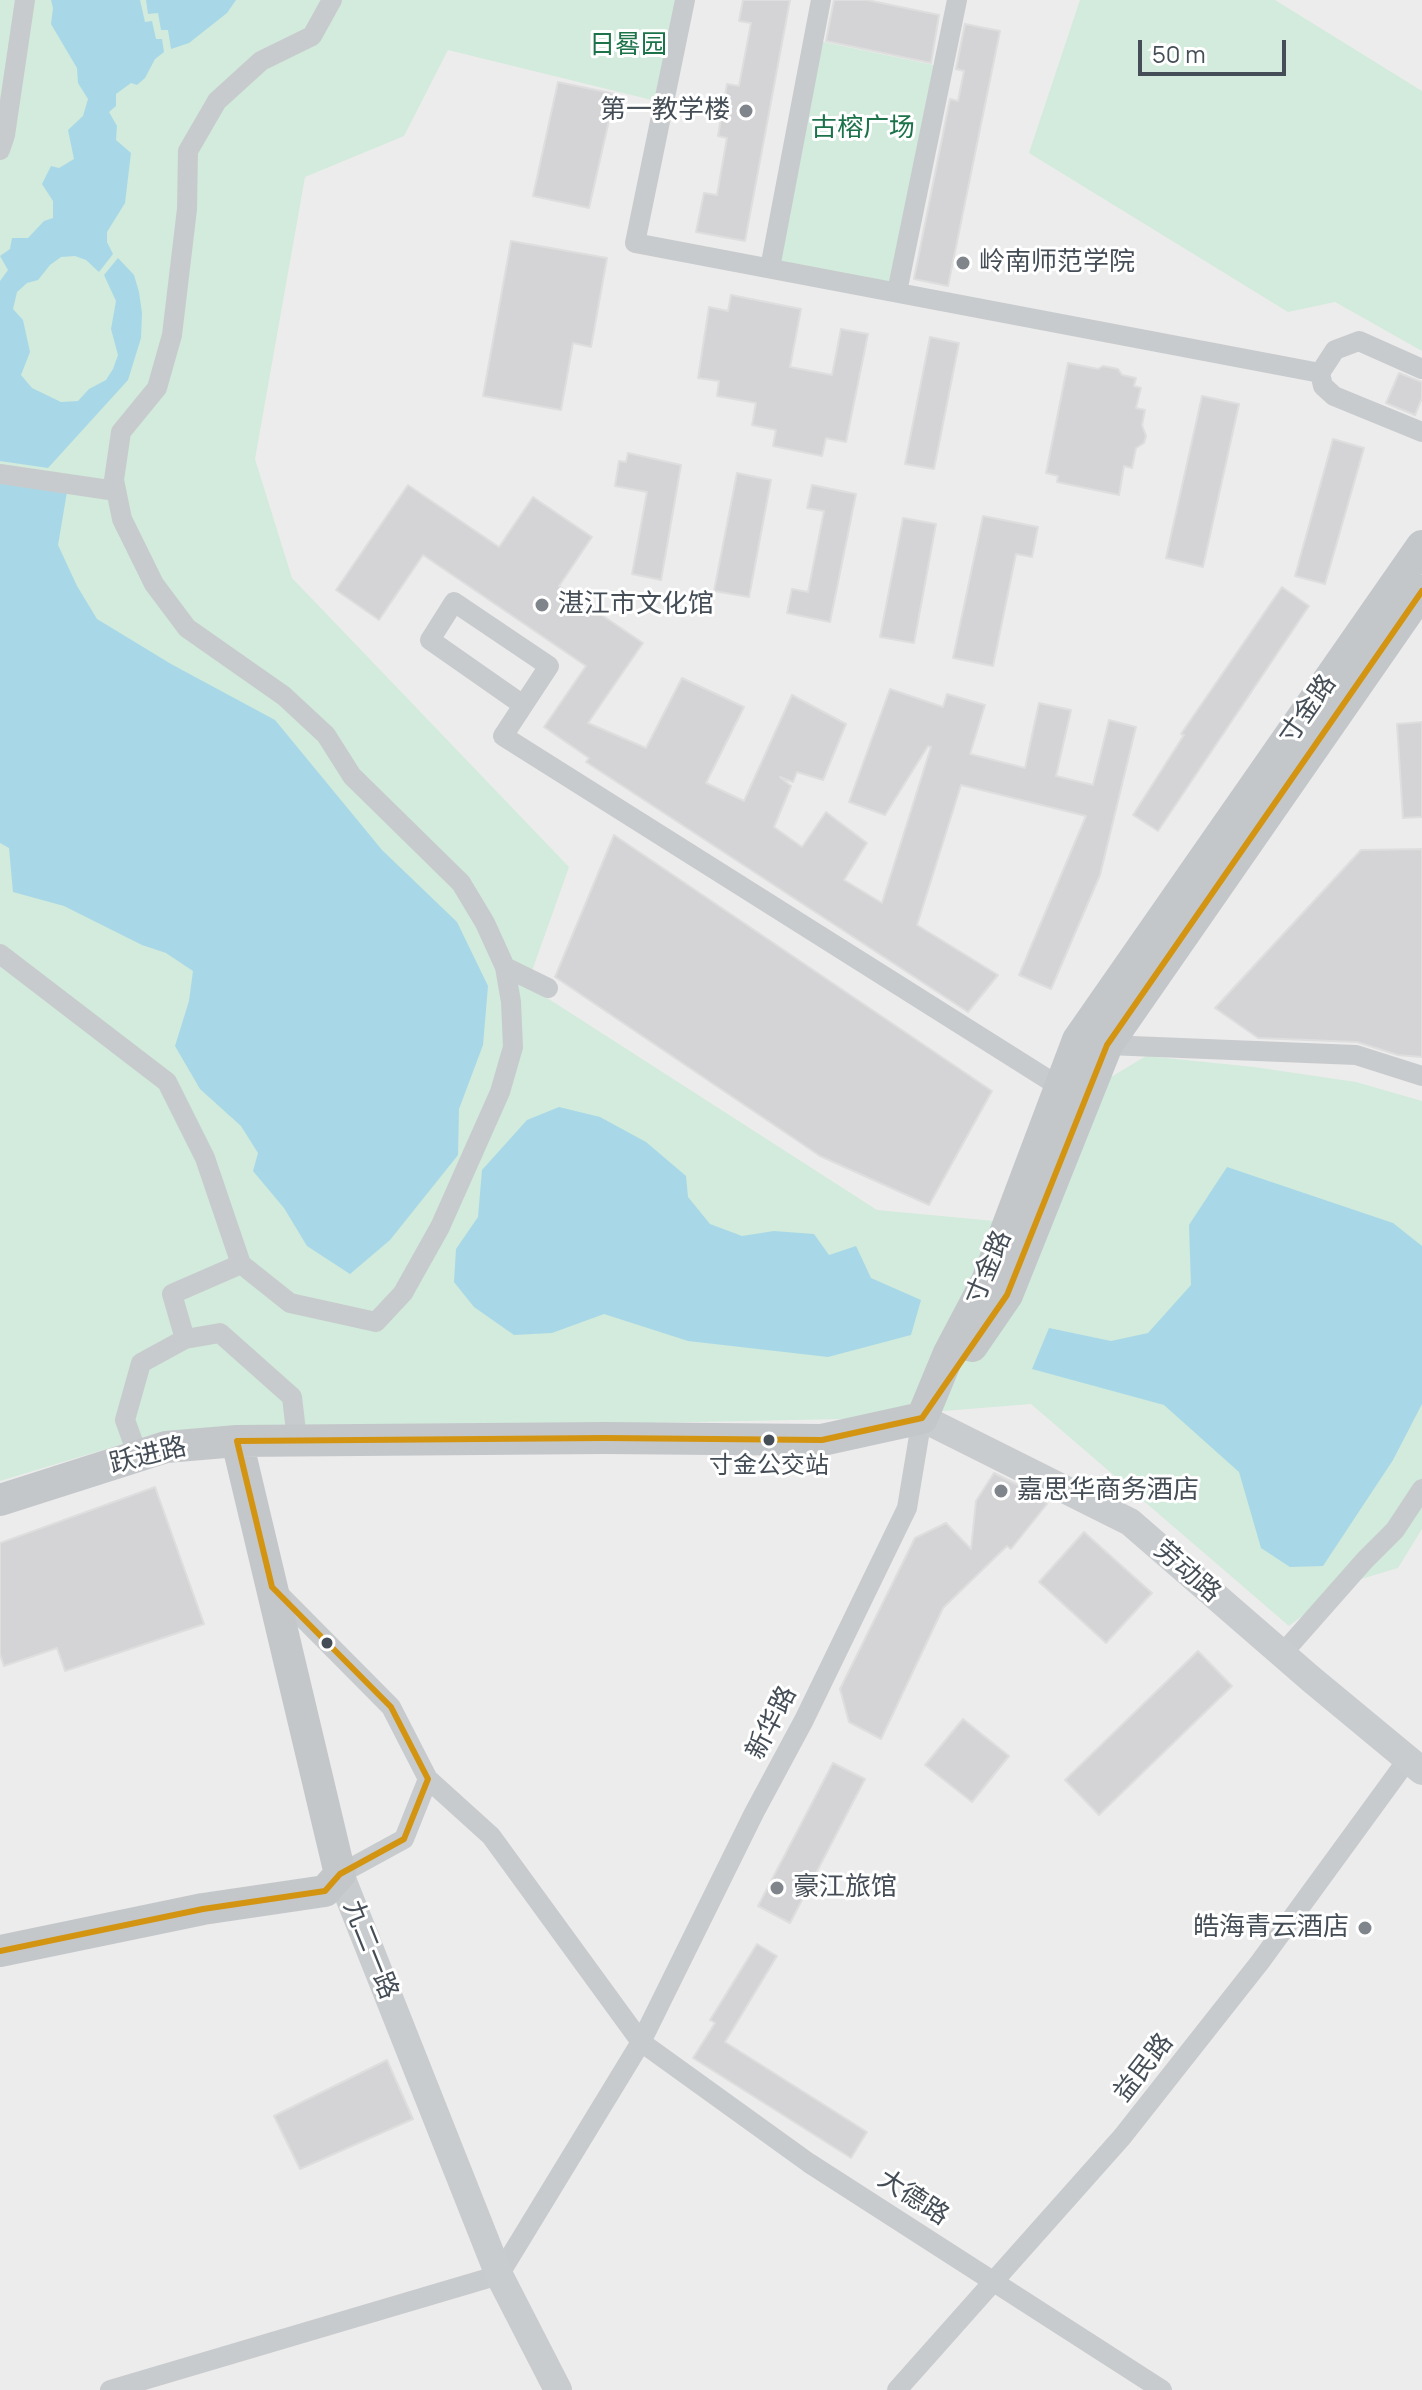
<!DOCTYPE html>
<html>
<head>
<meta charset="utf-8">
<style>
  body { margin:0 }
  #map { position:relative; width:1422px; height:2390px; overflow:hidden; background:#edecec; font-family:Manrope,sans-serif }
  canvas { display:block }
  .scale { position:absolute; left:1138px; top:40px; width:148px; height:36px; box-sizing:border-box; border:4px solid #454e57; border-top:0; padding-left:10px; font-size:24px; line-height:28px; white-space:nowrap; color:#454e57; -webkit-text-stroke:6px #fff; paint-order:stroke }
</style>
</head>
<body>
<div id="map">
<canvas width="1422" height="2390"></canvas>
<div class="scale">50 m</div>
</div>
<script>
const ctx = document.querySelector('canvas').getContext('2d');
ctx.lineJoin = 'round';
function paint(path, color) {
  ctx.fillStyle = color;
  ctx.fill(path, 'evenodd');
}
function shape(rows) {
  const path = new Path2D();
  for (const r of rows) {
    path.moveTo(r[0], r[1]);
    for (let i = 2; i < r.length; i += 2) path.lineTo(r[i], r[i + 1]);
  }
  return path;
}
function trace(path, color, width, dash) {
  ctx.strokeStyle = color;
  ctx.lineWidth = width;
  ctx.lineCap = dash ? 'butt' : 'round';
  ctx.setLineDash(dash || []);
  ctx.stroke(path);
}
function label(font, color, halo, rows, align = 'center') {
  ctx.font = font + ' Manrope,"Noto Sans SC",sans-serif';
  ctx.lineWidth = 6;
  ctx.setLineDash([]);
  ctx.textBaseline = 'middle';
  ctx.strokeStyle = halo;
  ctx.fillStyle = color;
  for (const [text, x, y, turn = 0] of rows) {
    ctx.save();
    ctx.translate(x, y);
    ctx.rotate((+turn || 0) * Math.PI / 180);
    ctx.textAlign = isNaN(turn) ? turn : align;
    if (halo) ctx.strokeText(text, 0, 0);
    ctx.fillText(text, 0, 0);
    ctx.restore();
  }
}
paint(shape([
  [0,0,685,0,664,103,448,50,404,136,305,177,255,459,292,578,569,867,527,985,877,1210,1048,1226,1101,1083,1146,1056,1254,1067,1356,1082,1422,1101,1422,1529,1398,1568,1344,1584,1289,1626,1031,1404,843,1419,159,1433,0,1481],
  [1080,0,1275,0,1422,91,1422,351,1335,302,1288,312,1029,153],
  [814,40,943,67,897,292,770,268]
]), '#d2ebdc');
paint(shape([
  [51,0,140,0,145,22,152,21,156,39,162,39,164,52,155,59,145,78,137,85,131,83,116,94,116,106,109,112,117,126,116,140,131,153,125,203,107,232,107,242,113,254,99,272,86,260,75,256,61,257,50,265,38,280,27,283,17,292,13,309,23,320,30,352,21,375,32,388,61,402,78,401,89,389,106,380,113,369,118,355,111,329,116,301,104,275,118,258,134,275,139,292,142,313,141,338,128,380,48,468,0,461,0,281,8,270,0,256,10,249,12,238,28,238,44,221,53,218,53,201,42,184,51,166,59,168,74,159,68,130,83,116,88,99,78,83,77,68,51,24,53,8],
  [146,0,236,0,227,13,189,43,171,49,168,30,161,30,158,13,148,14],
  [0,482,67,492,58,545,77,586,97,619,171,664,275,720,382,850,457,922,488,986,483,1045,459,1109,458,1155,390,1240,350,1274,307,1246,284,1208,253,1171,258,1153,241,1126,200,1089,175,1046,189,1001,193,971,166,953,142,945,64,906,13,892,9,848,0,843],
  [559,1107,600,1117,646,1142,686,1176,688,1197,710,1224,742,1236,774,1231,814,1234,829,1255,856,1246,871,1278,921,1300,911,1335,828,1357,688,1341,604,1314,552,1333,514,1335,474,1307,454,1282,456,1249,478,1217,482,1170,527,1120],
  [1227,1167,1393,1223,1422,1246,1422,1404,1393,1460,1323,1566,1290,1567,1261,1548,1239,1472,1164,1405,1032,1369,1049,1328,1111,1341,1148,1333,1191,1285,1189,1225]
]), '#a8d8e7');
const building = shape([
  [743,0,790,0,745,241,696,232,704,193,717,195,727,138,718,136,727,84,739,86,751,23,739,21,743,0],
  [834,0,867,0,939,15,931,63,826,41,834,0],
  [965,24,1000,31,948,286,914,279,950,99,958,101,964,71,956,69,965,24],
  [558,82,615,94,589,208,533,196,558,82],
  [511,241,607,258,591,347,573,343,561,410,483,396,511,241],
  [731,295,801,309,790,367,832,375,841,329,868,334,846,442,826,438,822,456,773,446,776,430,752,425,756,403,717,396,719,381,698,378,709,307,728,311,731,295],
  [930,337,959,343,934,469,905,464,930,337],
  [1068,363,1098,369,1103,366,1118,369,1122,375,1136,378,1134,386,1141,388,1136,408,1145,410,1142,425,1146,436,1144,443,1136,448,1132,468,1124,466,1119,495,1057,482,1058,476,1046,473,1068,363],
  [1399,373,1422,382,1422,398,1415,415,1386,403,1399,373],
  [1202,396,1239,404,1203,567,1166,558,1202,396],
  [1333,439,1364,448,1325,584,1295,576,1333,439],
  [628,453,681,465,661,580,632,574,647,492,615,486,619,461,626,462,628,453],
  [737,473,771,480,749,597,714,591,737,473],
  [408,485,499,547,533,497,592,537,559,586,643,643,588,723,646,748,682,678,744,707,706,783,744,801,792,695,846,724,823,780,797,772,793,782,780,777,791,786,774,827,802,847,826,812,867,843,844,880,882,903,931,747,928,746,885,815,849,802,890,689,943,707,947,694,985,705,970,754,1025,768,1039,703,1071,710,1056,776,1093,785,1109,720,1136,727,1100,875,1051,989,1019,975,1086,816,961,785,917,925,998,975,968,1012,586,762,589,758,544,727,586,666,423,555,379,620,336,590,408,485],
  [812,485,856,494,830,622,787,613,792,589,808,592,824,511,807,508,812,485],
  [983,516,1038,527,1032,557,1016,554,993,666,953,658,983,516],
  [903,518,936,524,914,643,880,637,903,518],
  [1282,587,1309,606,1158,831,1133,815,1184,735,1181,734,1282,587],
  [1422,722,1422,817,1403,818,1397,724,1422,722],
  [614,835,992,1091,929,1205,820,1156,555,977,614,835],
  [1422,849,1422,1057,1398,1055,1357,1042,1258,1038,1215,1008,1361,850,1422,849],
  [994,1473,1030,1491,1047,1504,1011,1549,1007,1546,943,1608,881,1739,849,1722,840,1689,915,1538,946,1523,971,1549,976,1501,994,1473],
  [155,1487,204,1624,65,1671,57,1648,4,1666,0,1654,0,1543,155,1487],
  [1084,1532,1152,1593,1106,1643,1039,1582,1084,1532],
  [1198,1651,1232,1686,1099,1815,1065,1780,1198,1651],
  [963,1719,1009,1756,972,1802,925,1765,963,1719],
  [833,1763,865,1779,790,1923,758,1906,833,1763],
  [757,1944,777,1956,725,2042,867,2132,851,2158,693,2058,715,2023,710,2020,757,1944],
  [387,2060,413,2119,300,2169,274,2116,387,2060]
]);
paint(building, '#d4d4d6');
trace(building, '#dededf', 2);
trace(shape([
  [332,0,312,36,261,61,217,101,188,151,187,209,172,335,157,388,121,432,114,480,122,519,154,584,187,628,284,696,326,735,352,776,461,883,485,923,505,967,548,988],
  [685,0,635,243,1320,373],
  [0,150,5,135,25,0],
  [770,268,821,0],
  [897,292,957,0],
  [1422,369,1359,341,1335,350,1320,373,1323,386,1334,396,1422,432],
  [0,474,116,491],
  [523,705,430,640,454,602,549,666,503,736,1060,1087],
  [0,954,167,1082,205,1158,241,1264,172,1294,185,1339,220,1333,292,1397,297,1440],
  [1107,1045,1356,1055,1422,1076],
  [241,1264,290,1303,376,1322,403,1293,440,1227,500,1092,513,1047,511,1002,505,967],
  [138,1456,125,1420,141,1363,185,1339],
  [276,1591,391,1707,428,1779,404,1839,340,1874],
  [1282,1654,1365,1560,1395,1530,1422,1489],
  [428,1779,491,1836,641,2042,809,2163,1162,2390],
  [110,2390,499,2275,641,2042,754,1813,804,1720,907,1508,922,1418],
  [897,2390,1122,2137,1260,1962,1408,1759]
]), '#c8cbcd', 20);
trace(shape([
  [922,1418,1130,1522,1311,1679,1422,1771],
  [340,1874,499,2275,558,2390]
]), '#c9ccce', 28);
trace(shape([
  [972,1346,1007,1295,1107,1045,1422,591],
  [922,1418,949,1353,987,1281,1078,1040,1422,546],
  [0,1500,166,1447,237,1441,605,1438,822,1440,922,1418],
  [0,1951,203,1909,325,1891,340,1874,237,1441]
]), '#c4c7ca', 32);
trace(shape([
  [0,1951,203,1909,325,1891,340,1874,404,1839,428,1779,391,1707,272,1587,237,1441,605,1438,822,1440,922,1418,1007,1295,1107,1045,1422,591]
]), '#d39411', 6);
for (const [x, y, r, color] of [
  [746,111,8,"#80858b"],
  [963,263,8,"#80858b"],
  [542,605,8,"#80858b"],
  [769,1440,7,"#454e57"],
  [1001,1491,8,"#80858b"],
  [327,1643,7,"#454e57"],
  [777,1888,8,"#80858b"],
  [1365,1928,8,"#80858b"]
]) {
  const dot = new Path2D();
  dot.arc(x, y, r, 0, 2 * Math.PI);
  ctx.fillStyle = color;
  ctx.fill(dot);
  trace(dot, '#fff', 3);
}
label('24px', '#454e57', '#fff', [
  ["寸金公交站",769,1466]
]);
label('26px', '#1c734a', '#fff', [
  ["日晷园",628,46],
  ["古榕广场",863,129]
]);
label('26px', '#454e57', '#fff', [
  ["第一教学楼",730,111,"right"],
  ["岭南师范学院",979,263],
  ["湛江市文化馆",558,605],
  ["嘉思华商务酒店",1017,1491],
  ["豪江旅馆",793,1888],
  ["皓海青云酒店",1349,1928,"right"]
], 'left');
label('26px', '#454e57', '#fff', [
  ["寸金路",1308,710,-55],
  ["寸金路",989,1268,-67],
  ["跃进路",148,1456,-14],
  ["劳动路",1187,1572,41],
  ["新华路",772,1723,-63],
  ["九二一路",370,1950,68],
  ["益民路",1144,2068,-52],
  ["大德路",913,2198,33]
]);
</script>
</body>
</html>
